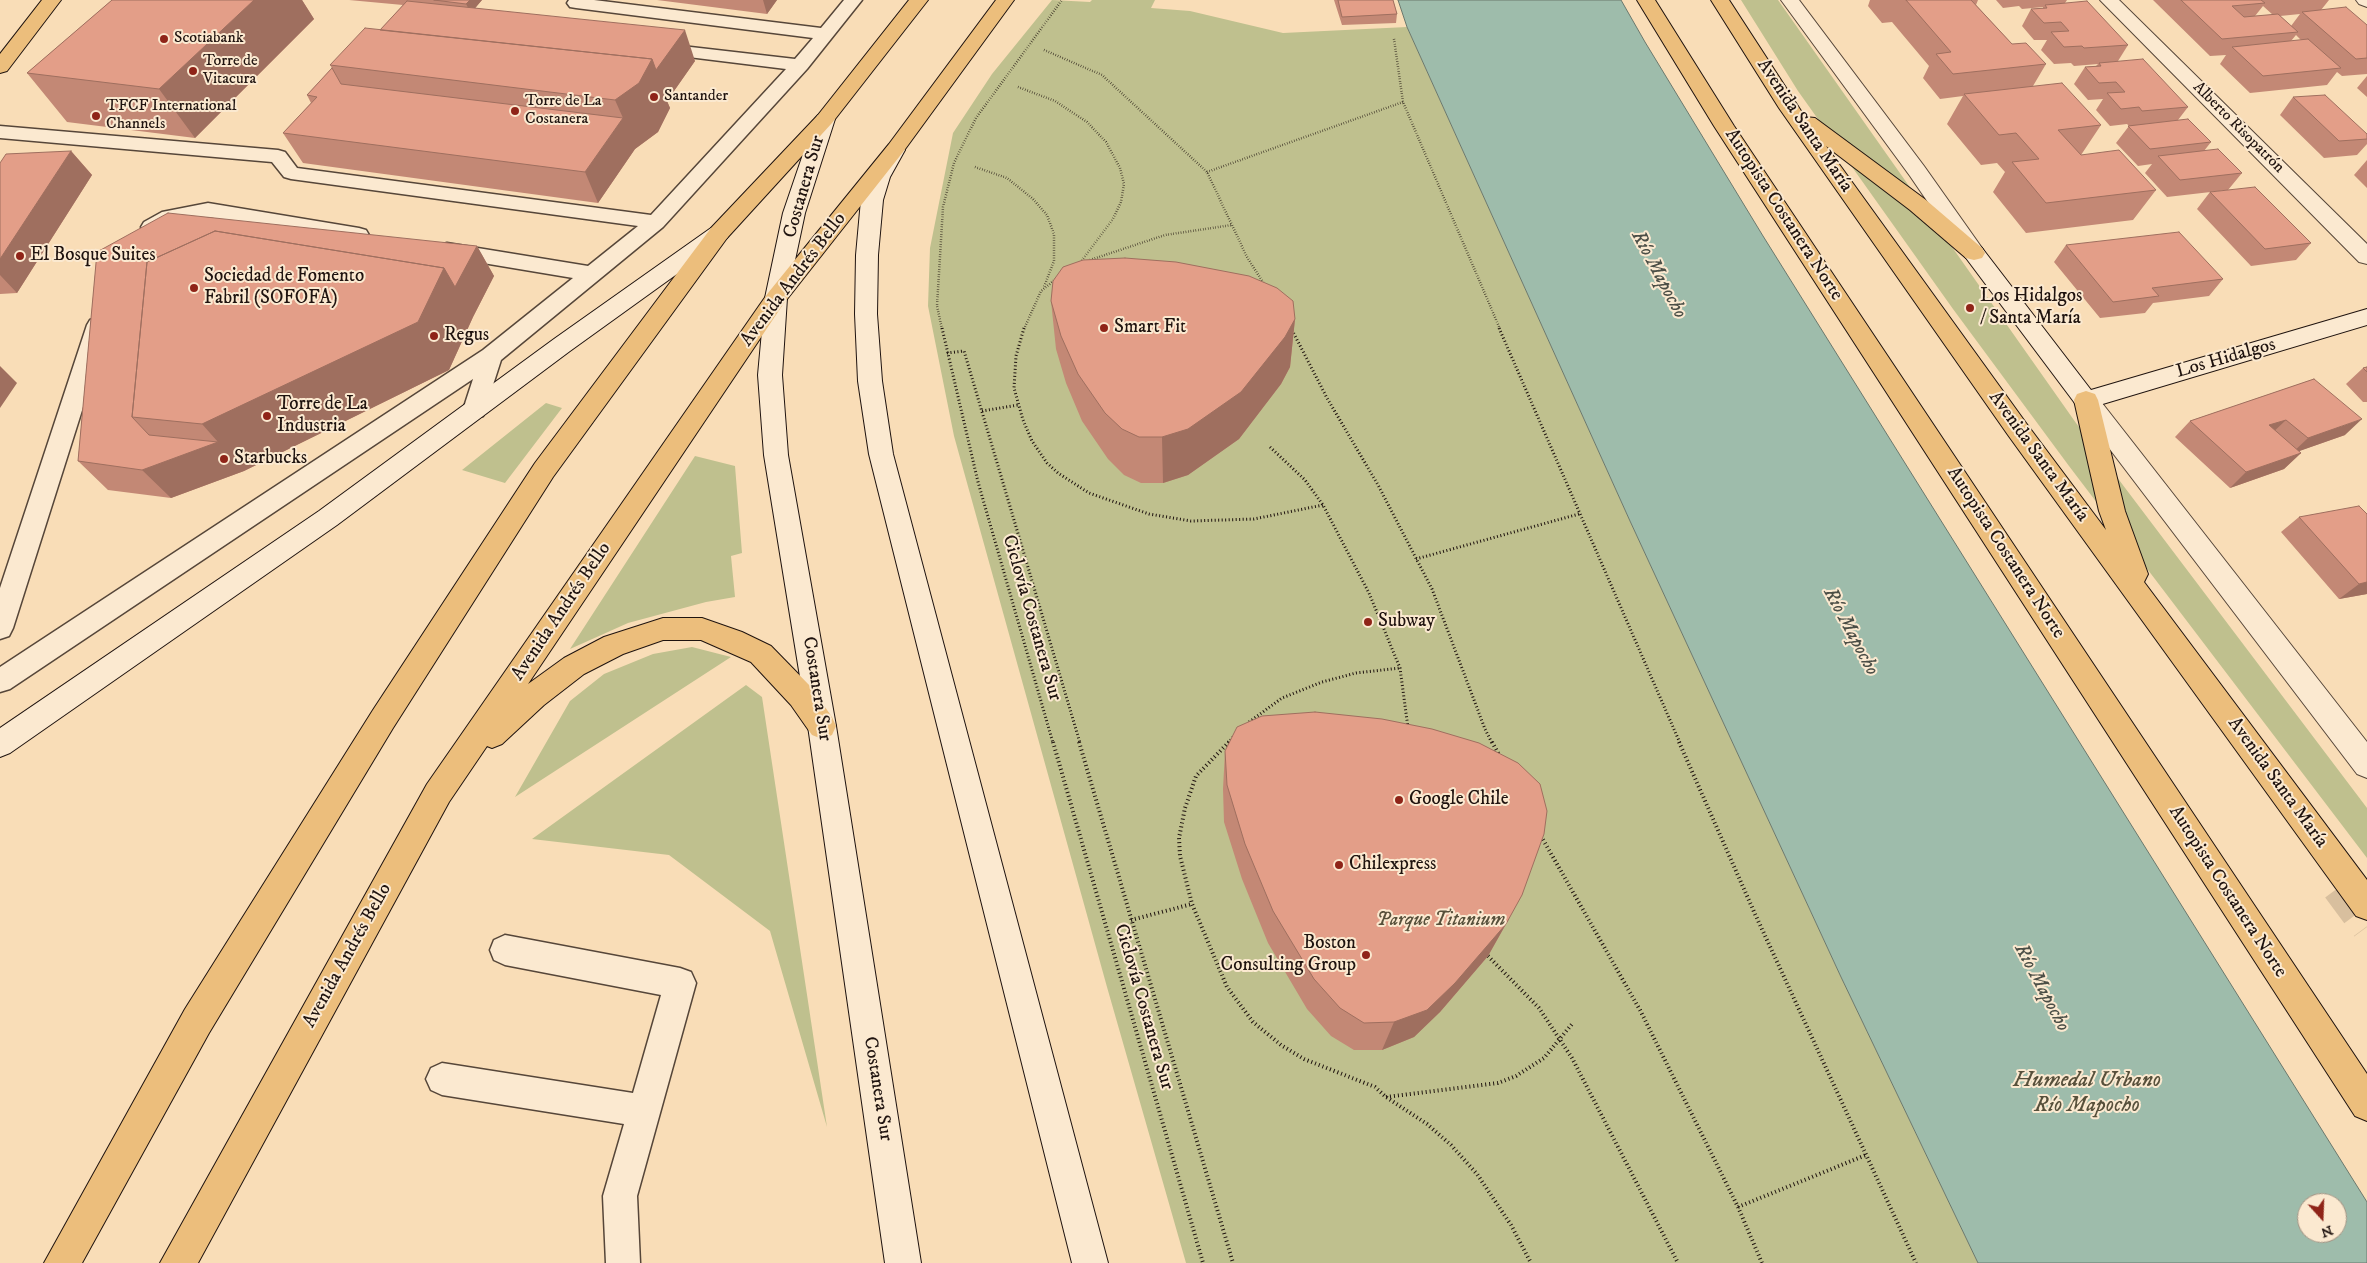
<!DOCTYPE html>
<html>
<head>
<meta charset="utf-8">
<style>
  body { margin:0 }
  #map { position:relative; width:2367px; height:1263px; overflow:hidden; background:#f9ddb7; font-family:"IM FELL DW Pica",serif }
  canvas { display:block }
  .north { position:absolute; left:2297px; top:1193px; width:50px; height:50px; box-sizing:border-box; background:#fbe9d0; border:1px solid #a39383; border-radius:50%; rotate:160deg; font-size:14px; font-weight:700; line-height:20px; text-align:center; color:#1f130f }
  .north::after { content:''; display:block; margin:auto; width:18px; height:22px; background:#8f2418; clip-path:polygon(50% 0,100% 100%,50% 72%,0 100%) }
</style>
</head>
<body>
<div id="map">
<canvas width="2367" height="1263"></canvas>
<div class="north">N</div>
</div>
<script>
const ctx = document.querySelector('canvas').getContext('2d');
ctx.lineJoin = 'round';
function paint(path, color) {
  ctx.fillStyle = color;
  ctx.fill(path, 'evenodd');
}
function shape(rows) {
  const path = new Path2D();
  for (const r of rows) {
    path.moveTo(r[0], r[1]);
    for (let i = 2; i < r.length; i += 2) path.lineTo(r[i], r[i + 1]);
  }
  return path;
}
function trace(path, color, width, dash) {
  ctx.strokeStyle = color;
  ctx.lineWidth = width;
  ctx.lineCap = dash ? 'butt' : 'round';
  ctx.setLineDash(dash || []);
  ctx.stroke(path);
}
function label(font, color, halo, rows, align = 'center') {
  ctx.font = font + ' "IM FELL DW Pica",serif';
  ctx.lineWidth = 4;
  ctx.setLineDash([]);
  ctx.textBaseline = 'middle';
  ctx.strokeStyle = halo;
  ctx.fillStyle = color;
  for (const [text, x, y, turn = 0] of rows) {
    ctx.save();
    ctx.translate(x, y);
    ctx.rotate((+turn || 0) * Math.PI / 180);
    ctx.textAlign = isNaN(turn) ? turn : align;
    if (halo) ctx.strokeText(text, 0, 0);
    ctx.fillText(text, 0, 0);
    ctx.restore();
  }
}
paint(shape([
  [1052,0,1090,2,1092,0,1155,0,1151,8,1190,11,1283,33,1407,27,1630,521,1841,977,1978,1263,1186,1263,1107,987,954,436,928,306,930,248,953,133,992,74],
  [1741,0,1778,0,2076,423,2367,808,2367,858,2069,466,1953,309,1798,91],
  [546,403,562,408,505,483,462,470],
  [695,456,735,466,742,553,731,556,735,597,706,602,628,623,570,649],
  [692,647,731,657,515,797,570,701,604,674,653,654],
  [746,685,762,697,827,1127,770,931,669,855,532,839]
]), '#bfc08e');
const water = shape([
  [1398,0,1621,0,1645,42,1763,236,2367,1202,2367,1263,1978,1263,1841,977,1630,521,1407,27,1398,0],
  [2307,1203,2337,1203,2337,1233,2307,1233,2307,1203]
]);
paint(water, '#9ebcab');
trace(water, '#6b786d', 1);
trace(shape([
  [2338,888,2367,927]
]), '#d8bf9e', 32, [32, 16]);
const lane = shape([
  [569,0,594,0,821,28,844,0,862,0,807,69,663,227,501,360,483,416,475,418,467,416,463,410,473,379,10,689,0,692,0,667,483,350,573,278,447,257,440,255,437,250,440,245,447,243,588,266,638,226,291,179,284,177,272,162,0,138,0,126,278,150,285,152,297,168,651,215,786,69,656,53,650,52,647,48,650,44,656,43,795,59,813,38,576,8,570,7,567,3,569,0],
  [208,203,359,228,366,230,369,235,366,240,359,242,208,217,175,223,151,234,144,232,141,227,144,222,162,212,208,203],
  [98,317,106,320,109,325,13,628,9,636,0,639,0,588,87,325,90,320,98,317],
  [505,935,680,968,691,972,696,983,637,1196,640,1263,606,1263,603,1196,624,1124,442,1095,431,1090,426,1079,431,1068,442,1063,633,1093,661,995,505,965,494,960,490,950,494,940,505,935]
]);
const street = shape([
  [1781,0,1799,0,1924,166,1982,248,1985,253,1982,258,1974,260,1966,258,1910,176,1781,0],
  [2100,0,2119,0,2367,244,2367,264,2359,262,2100,0],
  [2356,0,2367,0,2367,7,2359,4,2356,0],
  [2086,391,2095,394,2367,742,2367,778,2357,774,2077,406,2074,400,2077,394,2086,391]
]);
const secondary = shape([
  [825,113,832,115,835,119,805,213,787,298,782,375,788,455,836,726,921,1263,885,1263,808,726,764,455,758,375,765,298,783,213,815,119,818,115,825,113],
  [895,144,902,146,905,150,890,177,883,200,878,255,877,314,882,381,893,454,1108,1263,1072,1263,869,454,858,381,855,314,856,255,861,200,870,177,885,150,888,146,895,144],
  [719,226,727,228,730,233,727,238,570,351,337,525,10,753,0,757,0,728,319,511,554,339,711,228,719,226],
  [1974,246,1982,248,2091,390,2367,309,2367,325,2086,409,2077,406,1966,258,1963,253,1966,248,1974,246]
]);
const primary = shape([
  [42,0,61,0,7,71,0,73,0,54,42,0],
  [909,0,928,0,832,123,727,238,553,477,393,728,209,1033,82,1263,44,1263,185,1009,373,710,535,463,711,228,818,115,909,0],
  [996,0,1014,0,903,152,784,303,528,684,564,658,604,637,663,618,702,618,742,632,771,646,811,687,832,717,836,726,832,735,822,739,812,735,791,705,751,662,701,640,663,640,623,654,584,674,544,705,502,744,492,748,487,746,449,802,198,1263,160,1263,427,784,768,293,889,144,996,0],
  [1711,0,1729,0,1805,117,1815,118,1926,200,1982,248,1985,253,1982,258,1974,260,1966,258,1910,210,1826,146,2026,423,2106,530,2099,511,2074,400,2077,394,2086,391,2095,394,2098,400,2125,511,2148,574,2144,582,2367,880,2367,920,2356,916,2008,435,1779,108,1711,0]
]);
const highway = shape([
  [1637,0,1655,0,1734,126,2367,1074,2367,1121,2355,1116,1714,126,1637,0]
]);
trace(lane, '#564639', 3);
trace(street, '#564639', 2);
trace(secondary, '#1f130f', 2);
trace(primary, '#1f130f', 2);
trace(highway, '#1f130f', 2);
trace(shape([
  [1394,39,1403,102,1500,329],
  [1044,50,1102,75,1207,172,1247,257,1264,284],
  [1018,87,1055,101,1087,122,1106,142,1120,168,1124,184,1121,202,1113,219,1080,263],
  [975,167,1007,178,1033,199,1047,215,1054,234,1054,261,1044,287],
  [1207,172,1403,102],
  [1090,260,1165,235,1232,225],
  [942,329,937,306,943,207,954,163,976,118,1062,0],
  [1024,329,1041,291,1056,279]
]), '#1f130f', 2.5, [0.5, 2]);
trace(shape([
  [942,328,978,482,1053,743],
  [1024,328,1016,356,1014,388,1023,420,1032,441,1047,463,1058,473,1089,493,1149,514,1191,521,1254,519,1323,505],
  [1499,328,1680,743],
  [1292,330,1327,398,1378,485,1432,589,1485,729,1492,743],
  [947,353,964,351,1080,743],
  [982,411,1018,405],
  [1270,447,1305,480,1323,505,1369,593,1400,668,1408,728],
  [1416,559,1579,514],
  [1249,722,1282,698,1322,682,1356,673,1400,668],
  [1228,743,1235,735]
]), '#1f130f', 3, [1, 2.5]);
trace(shape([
  [1053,742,1203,1263],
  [1079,742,1233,1263],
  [1229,742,1196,776,1185,808,1179,838,1180,856,1192,904,1227,987,1253,1022,1281,1045,1304,1059,1375,1087,1386,1097,1427,1124,1451,1145,1477,1174,1511,1225,1531,1263],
  [1492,742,1499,755],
  [1679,742,1755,914,1916,1263],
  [1541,836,1640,1010,1738,1207,1762,1263],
  [1131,920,1192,904],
  [1488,956,1539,1008,1572,1058,1678,1263],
  [1386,1097,1498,1083,1516,1076,1544,1058,1572,1024],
  [1738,1207,1866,1155]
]), '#1f130f', 4, [1, 3]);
paint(lane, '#fbe9d0');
paint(street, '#fbe9d0');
paint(secondary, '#fbe9d0');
paint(primary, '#ecbe7c');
paint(highway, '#ecbe7c');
paint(shape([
  [112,0,302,0,314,19,195,138,67,122,27,73],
  [349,0,482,0,475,8,695,61,667,101,670,108,658,132,635,149,598,203,303,163,283,133,311,103,307,95,332,68,330,65,380,30,403,5],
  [657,0,777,0,767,14],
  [1334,0,1393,0,1397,14,1396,23,1342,25],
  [1870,0,1978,0,1976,5,2012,44,2046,64,2033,86,2101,125,2081,155,2156,190,2133,220,2026,233,1993,192,2005,172,1997,163,1981,165,1947,124,1963,96,1940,99,1923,78,1929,66,1892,22,1882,23,1868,6],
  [1996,0,2067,0,2065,3,2128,45,2118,61,2188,107,2178,120,2211,142,2204,151,2242,173,2228,190,2167,197,2145,173,2152,164,2138,166,2116,143,2129,126,2127,124,2110,126,2096,110,2103,99,2088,100,2074,84,2085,67,2096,66,2098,64,2074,66,2071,63,2054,64,2041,50,2047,40,2034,40,2022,26,2031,9,2043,8,2043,7,2022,9,2019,6,2003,8],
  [2153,0,2329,0,2321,10,2367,25,2367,74,2342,76,2337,72,2327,85,2250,93,2220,64,2226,55,2210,56],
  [2263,6,2273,15,2255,16],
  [2300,14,2291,26,2280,16],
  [2296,35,2301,40,2291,41],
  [2367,76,2367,97,2357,88],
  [2293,97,2367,134,2367,144,2357,155,2324,158,2280,115],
  [71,151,92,175,17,293,0,294,0,163],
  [2367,160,2367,188,2354,175],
  [2210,192,2311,243,2296,260,2251,266,2197,209],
  [2066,245,2223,279,2209,296,2153,303,2145,313,2100,318,2054,262],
  [477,246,494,276,473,317,449,370,244,471,171,498,108,490,78,461,97,252],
  [1051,301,1295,319,1290,367,1281,384,1239,439,1188,475,1163,483,1141,483,1124,475,1108,459,1082,421,1066,383,1056,349],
  [2367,367,2367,402,2363,402,2346,384,2363,368],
  [2314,379,2345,435,2299,451,2301,453,2284,469,2230,488,2175,437,2190,421],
  [2367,514,2367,594,2339,599,2281,532,2299,517],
  [1225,751,1506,924,1488,956,1440,1012,1414,1037,1382,1050,1354,1050,1331,1036,1307,1009,1268,943,1242,879,1224,822,1223,789]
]), '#c38875');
paint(shape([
  [254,0,302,0,314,19,195,138,159,89],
  [470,0,482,0,471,13,466,4],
  [763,0,777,0,767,14],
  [685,30,695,61,667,101,670,108,658,132,635,149,598,203,585,172,623,118,615,100,652,59],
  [71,151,92,175,17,293,0,275,0,259],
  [477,246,494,276,473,317,449,370,244,471,171,498,142,470,218,442,202,424,444,268],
  [1295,319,1290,367,1281,384,1239,439,1188,475,1163,483,1162,437],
  [0,366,17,383,0,408],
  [2362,419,2345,435,2291,454,2308,438],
  [2286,420,2269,436,2269,425],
  [2301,453,2284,469,2230,488,2246,472],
  [2367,582,2367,594,2339,599,2359,584],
  [1506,924,1488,956,1440,1012,1414,1037,1382,1050,1394,1022]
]), '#9f6f5f');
const building = shape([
  [112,0,254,0,159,89,27,73,112,0],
  [434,0,470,0,466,4,434,0],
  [1338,0,1393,0,1397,14,1342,17,1338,0],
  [1906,0,1971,0,2012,44,2026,43,2046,64,1953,74,1936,54,1951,52,1906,0],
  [2181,0,2261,0,2265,3,2232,6,2244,17,2278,14,2298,32,2222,39,2181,0],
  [407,1,685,30,656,70,652,59,380,30,407,1],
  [2087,1,2128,45,2084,48,2082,46,2064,47,2051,32,2069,31,2061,22,2044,23,2031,9,2047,8,2045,5,2087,1],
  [2346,7,2367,25,2367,58,2356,59,2302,12,2346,7],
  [365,28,652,59,639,83,615,100,330,65,365,28],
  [2308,39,2341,68,2263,76,2232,47,2308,39],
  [2143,59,2188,107,2142,111,2139,107,2121,109,2107,93,2125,92,2116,82,2099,83,2085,67,2101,66,2099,63,2143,59],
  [332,68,341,84,623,118,585,172,283,133,317,97,307,95,332,68],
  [2062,83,2101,125,2058,130,2081,155,2119,150,2156,190,2046,203,2012,162,2039,159,2016,133,1999,135,1964,94,2062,83],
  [2325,95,2367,134,2367,139,2339,141,2293,97,2325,95],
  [2188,119,2211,142,2150,149,2128,126,2188,119],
  [2218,149,2242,173,2180,180,2158,156,2218,149],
  [71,151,0,259,0,163,6,154,71,151],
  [2255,187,2311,243,2265,249,2210,192,2255,187],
  [168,213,477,246,455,287,444,268,215,231,147,262,132,417,149,435,218,442,142,470,78,461,97,252,168,213],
  [215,231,444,268,418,322,202,424,132,417,147,262,215,231],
  [2179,232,2223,279,2152,288,2159,296,2113,302,2066,245,2179,232],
  [1125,258,1176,262,1249,276,1277,288,1293,301,1295,319,1285,337,1241,392,1188,429,1162,437,1139,437,1122,429,1105,413,1078,374,1061,336,1051,301,1053,281,1063,267,1083,260,1125,258],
  [2367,367,2367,372,2363,368,2367,367],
  [2314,379,2362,419,2308,438,2286,420,2269,425,2301,453,2246,472,2190,421,2314,379],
  [2359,506,2367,514,2367,582,2359,584,2299,517,2359,506],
  [1315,712,1382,719,1432,729,1479,743,1518,763,1540,784,1547,811,1544,834,1522,895,1506,924,1455,983,1427,1010,1394,1022,1364,1023,1340,1008,1314,979,1273,911,1245,844,1227,785,1225,751,1237,727,1262,716,1315,712]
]);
paint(building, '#e39e88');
trace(building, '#9f6f5f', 1);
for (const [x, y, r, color] of [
  [164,39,5,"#8f2418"],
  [193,71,5,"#8f2418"],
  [654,97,5,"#8f2418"],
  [515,111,5,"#8f2418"],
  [96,116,5,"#8f2418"],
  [20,256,5,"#8f2418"],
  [194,288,5,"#8f2418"],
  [1970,308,5,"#8f2418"],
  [1104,328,5,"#8f2418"],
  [434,336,5,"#8f2418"],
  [267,416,5,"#8f2418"],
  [224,459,5,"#8f2418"],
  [1368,622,5,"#8f2418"],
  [1399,800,5,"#8f2418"],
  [1339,865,5,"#8f2418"],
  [1366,955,5,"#8f2418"]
]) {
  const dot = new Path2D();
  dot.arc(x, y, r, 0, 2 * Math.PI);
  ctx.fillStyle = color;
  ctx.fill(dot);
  trace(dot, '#fbe9d0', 2);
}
label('16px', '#1f130f', '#fbe9d0', [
  ["Scotiabank",174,39],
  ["Torre de",203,62],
  ["Vitacura",203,80],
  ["Santander",664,97],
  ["Torre de La",525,102],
  ["Costanera",525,120],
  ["TFCF International",106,107],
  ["Channels",106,125]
], 'left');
label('16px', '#1f130f', '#fbe9d0', [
  ["Alberto Risopatrón",2238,128,45]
]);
label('19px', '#1f130f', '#fbe9d0', [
  ["Avenida Santa María",1804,126,56],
  ["Costanera Sur",805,187,-74],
  ["Autopista Costanera Norte",1783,215,57],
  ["Avenida Andrés Bello",794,280,-53],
  ["Los Hidalgos",2226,359,-16],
  ["Avenida Santa María",2038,457,54],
  ["Autopista Costanera Norte",2005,553,57],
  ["Avenida Andrés Bello",562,612,-56],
  ["Ciclovía Costanera Sur",1031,618,74],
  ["Costanera Sur",816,689,81],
  ["Avenida Santa María",2277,783,54],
  ["Autopista Costanera Norte",2227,892,57],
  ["Avenida Andrés Bello",348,956,-61],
  ["Ciclovía Costanera Sur",1143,1007,74],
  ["Costanera Sur",877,1089,81]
]);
label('19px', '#1f130f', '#fbe9d0', [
  ["El Bosque Suites",30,256],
  ["Sociedad de Fomento",204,277],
  ["Fabril (SOFOFA)",204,299],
  ["Los Hidalgos",1980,297],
  ["/ Santa María",1980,319],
  ["Smart Fit",1114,328],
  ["Regus",444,336],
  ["Torre de La",277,405],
  ["Industria",277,427],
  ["Starbucks",234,459],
  ["Subway",1378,622],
  ["Google Chile",1409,800],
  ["Chilexpress",1349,865],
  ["Boston",1356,944,"right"],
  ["Consulting Group",1356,966,"right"]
], 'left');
label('italic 19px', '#57503b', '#fbe9d0', [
  ["Parque Titanium",1441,921]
]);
label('italic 20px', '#4b4e46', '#fbe9d0', [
  ["Río Mapocho",1658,275,62],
  ["Río Mapocho",1850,632,62],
  ["Río Mapocho",2041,988,62]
]);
label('italic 22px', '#57503b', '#fbe9d0', [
  ["Humedal Urbano",2087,1081],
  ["Río Mapocho",2087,1106]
]);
</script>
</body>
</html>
